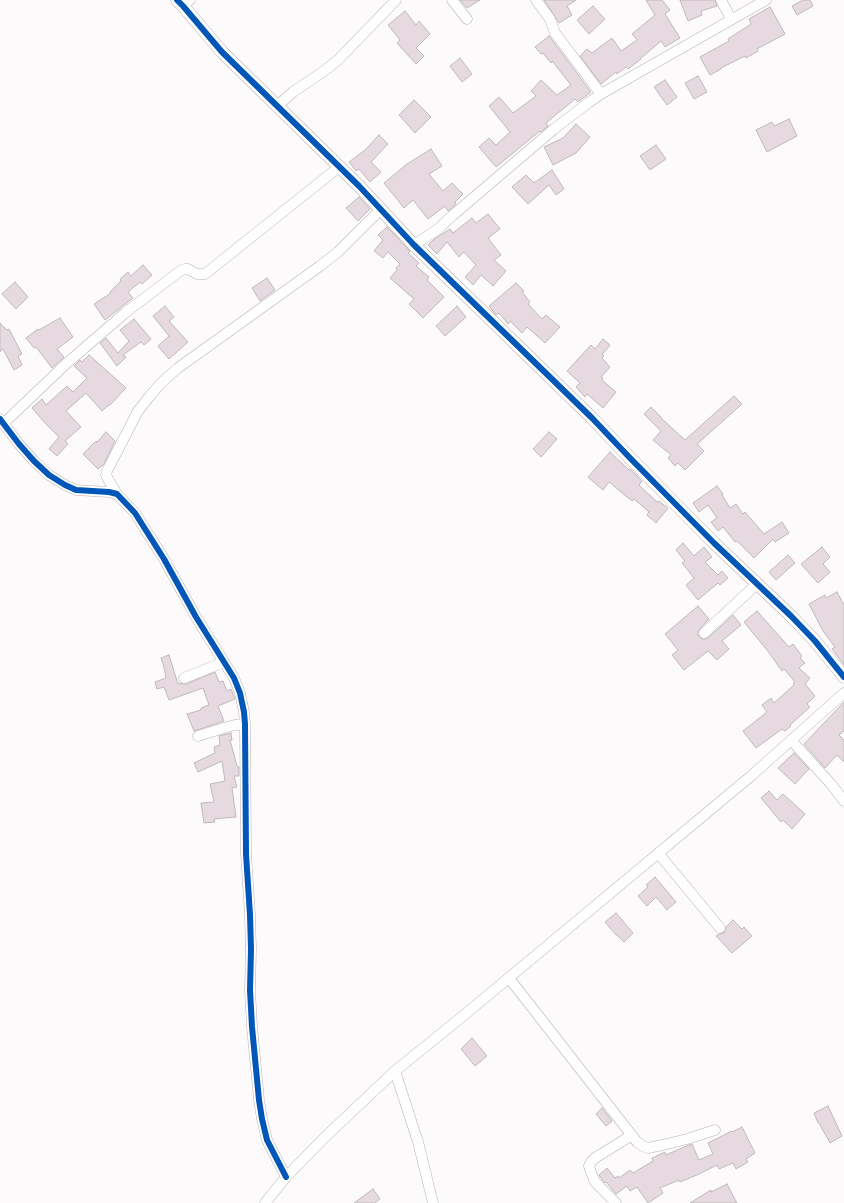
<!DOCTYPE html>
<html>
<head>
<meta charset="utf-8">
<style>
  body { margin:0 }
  canvas { display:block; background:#fdfafb }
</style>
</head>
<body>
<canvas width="844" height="1203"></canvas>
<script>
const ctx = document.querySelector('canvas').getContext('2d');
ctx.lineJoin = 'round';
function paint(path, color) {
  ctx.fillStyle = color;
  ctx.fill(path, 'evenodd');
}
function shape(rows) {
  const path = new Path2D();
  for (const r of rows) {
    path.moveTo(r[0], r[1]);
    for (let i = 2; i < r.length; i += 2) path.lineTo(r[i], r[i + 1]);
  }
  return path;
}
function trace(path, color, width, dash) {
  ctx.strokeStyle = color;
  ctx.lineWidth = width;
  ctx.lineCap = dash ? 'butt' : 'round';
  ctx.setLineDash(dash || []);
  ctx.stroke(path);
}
const building = shape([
  [460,0,480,0,467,8,460,0],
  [544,0,576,0,567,6,572,15,559,23,544,0],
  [646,0,662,0,670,10,665,14,680,38,665,47,661,41,640,59,641,59,628,69,626,67,617,74,616,72,601,84,580,56,587,49,592,53,612,38,621,51,637,40,632,34,655,15,646,0],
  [680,0,715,0,717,6,701,11,702,15,688,21,680,0],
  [803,0,810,0,813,6,797,15,792,6,803,0],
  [593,6,605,19,589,34,577,20,593,6],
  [770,7,785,34,757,49,758,51,746,58,745,56,721,68,721,69,710,75,700,57,729,41,728,39,751,24,749,19,770,7],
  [405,11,416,25,419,21,430,34,416,48,424,56,416,64,397,43,400,40,388,25,405,11],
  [549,36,591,92,578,102,575,99,546,123,548,126,541,132,540,131,496,167,479,147,489,138,496,145,510,132,489,106,499,97,513,113,536,96,531,91,541,80,557,95,571,85,552,61,551,63,543,53,541,54,535,47,549,36],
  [460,58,472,74,462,82,450,66,460,58],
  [698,76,707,92,694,99,685,83,698,76],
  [665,80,677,97,667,105,654,87,665,80],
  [414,100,431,117,415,133,399,115,414,100],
  [789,119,797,136,767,152,756,130,772,122,774,126,789,119],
  [576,124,590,137,576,153,553,165,544,147,563,138,576,124],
  [379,135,388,144,371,162,381,172,370,182,359,169,356,171,349,162,365,150,379,135],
  [656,145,666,159,650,170,640,156,656,145],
  [431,149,442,166,429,174,443,191,452,183,463,194,455,202,456,204,448,211,445,206,428,219,413,200,404,208,384,183,407,164,431,149],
  [552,170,564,189,556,195,549,185,528,204,512,187,526,175,534,183,552,170],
  [359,197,370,209,358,221,346,208,359,197],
  [488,214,500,229,488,238,501,255,494,260,506,271,493,286,481,275,473,285,465,277,476,265,464,252,459,257,447,242,437,254,428,245,433,240,450,229,453,233,472,218,476,223,488,214],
  [387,227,410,251,408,253,419,263,416,266,429,277,427,280,444,297,423,318,409,304,414,299,390,278,397,270,396,268,400,264,388,252,383,258,374,251,383,240,378,235,387,227],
  [143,265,152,275,142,284,140,282,128,292,133,298,105,320,94,304,111,293,110,292,121,281,120,279,128,272,131,276,143,265],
  [267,278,275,290,260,301,252,288,267,278],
  [15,282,28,297,16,309,2,294,15,282],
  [516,283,524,291,522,292,530,302,528,304,542,319,546,315,560,327,545,343,527,327,522,333,510,321,508,324,499,313,496,315,489,306,516,283],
  [165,306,174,317,169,321,188,342,169,359,158,346,169,336,153,316,165,306],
  [457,306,466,317,445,336,436,326,457,306],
  [60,318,73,337,57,349,64,357,52,368,36,347,34,348,26,338,38,329,39,330,60,318],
  [134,319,151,339,144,345,141,342,123,355,126,357,117,366,100,343,106,338,118,353,129,341,120,330,134,319],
  [0,323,7,330,9,329,22,354,18,356,22,365,14,370,3,349,0,352,0,323],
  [603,339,610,345,602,355,604,356,602,358,610,367,601,377,603,378,602,380,616,392,603,408,587,394,585,397,576,387,580,383,567,371,591,345,595,349,603,339],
  [89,355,126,388,110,405,109,405,102,411,86,393,66,411,81,427,65,441,68,444,57,456,49,449,59,437,46,424,32,408,42,399,46,405,67,386,73,392,87,378,74,366,80,360,82,362,89,355],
  [734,396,742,404,697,444,704,451,685,470,678,463,675,466,668,458,671,455,653,440,661,431,644,414,651,407,661,417,661,418,685,440,734,396],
  [106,432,115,441,104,464,98,469,83,454,96,441,97,442,106,432],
  [549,432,557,439,541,457,533,449,549,432],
  [610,452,629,470,630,469,642,481,639,485,657,502,659,501,668,508,656,523,647,515,649,512,634,499,632,501,609,482,603,490,588,477,610,452],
  [717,486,723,494,722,495,730,508,736,504,743,514,745,512,764,534,782,522,789,533,775,542,773,539,754,558,737,541,735,542,723,527,718,531,711,522,717,518,708,505,699,512,693,503,717,486],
  [683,543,694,556,704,547,712,557,705,562,718,575,722,571,728,578,720,585,718,583,698,600,686,585,694,578,682,563,685,561,676,550,683,543],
  [822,547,830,557,823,564,830,572,818,583,801,564,822,547],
  [788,555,795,563,776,580,769,572,788,555],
  [837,592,844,605,844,665,832,649,835,647,823,631,809,604,825,595,826,598,837,592],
  [698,606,709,619,698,631,698,635,702,639,705,639,708,638,733,615,741,625,722,641,729,649,717,660,708,651,684,670,672,655,678,650,665,634,698,606],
  [757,611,789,647,793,644,802,656,800,658,805,663,799,668,810,678,805,684,815,696,807,704,810,707,790,725,791,726,785,731,782,729,756,748,743,731,767,712,762,705,771,698,774,703,794,685,793,684,795,682,784,669,782,671,767,650,744,622,757,611],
  [169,655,178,684,180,683,183,684,186,684,215,672,219,682,223,681,227,691,231,689,235,699,218,706,224,721,194,731,187,714,201,710,201,708,209,705,203,688,169,700,164,687,157,689,155,682,166,678,164,667,161,658,169,655],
  [844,702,844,731,839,735,844,740,844,762,837,755,825,768,804,744,844,702],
  [231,733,232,740,230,740,237,766,239,767,239,776,234,776,237,787,232,788,236,817,214,819,215,822,204,823,201,803,214,802,210,784,225,781,222,761,198,772,194,763,215,753,214,747,220,745,219,736,231,733],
  [794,753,809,769,795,784,778,768,794,753],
  [769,791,777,800,783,794,805,814,792,829,783,820,781,822,761,798,769,791],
  [655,877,676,902,667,910,656,897,647,906,638,896,648,887,646,885,655,877],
  [616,913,633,933,624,942,617,935,616,935,605,922,616,913],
  [733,920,742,929,744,927,752,936,732,953,716,936,719,934,724,933,726,927,733,920],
  [472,1038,487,1056,475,1066,461,1049,472,1038],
  [828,1106,842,1136,830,1143,819,1123,818,1123,814,1113,828,1106],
  [602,1108,612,1121,606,1126,596,1114,602,1108],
  [742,1127,755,1153,746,1159,748,1162,736,1169,733,1163,719,1169,717,1165,697,1175,680,1182,679,1180,660,1188,663,1193,648,1203,637,1187,630,1191,627,1186,616,1194,606,1182,605,1183,601,1178,599,1175,607,1168,615,1178,618,1176,619,1178,630,1170,633,1173,653,1161,652,1158,665,1152,666,1155,684,1147,692,1144,699,1160,713,1154,708,1143,732,1131,732,1132,742,1127],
  [727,1184,737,1203,690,1203,711,1190,711,1192,727,1184],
  [373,1189,380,1199,375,1203,354,1203,373,1189]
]);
paint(building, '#e6dae0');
trace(building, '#beb9bb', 1);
const minor = shape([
  [452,0,467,19],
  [536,0,550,19,555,33,601,94],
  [721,0,731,19],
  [183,6,190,0],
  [277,106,293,92,324,71,338,60,396,0],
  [414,245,438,229,452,216,554,129,588,103,601,94,766,0],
  [0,419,19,444,34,461,49,475,65,485,76,490,109,492,117,494,135,513,164,559,196,617,234,678,240,693,244,712,245,724,246,854,250,915,251,949,250,990,252,1027,259,1100,262,1119,267,1140,286,1177],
  [3,424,67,363,125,313,180,271,185,269,188,269,197,274,205,274,339,167],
  [117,494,108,479,106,475,107,471,138,411,149,397,161,383,178,368,320,266,338,252,380,210],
  [704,633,757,584],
  [184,678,224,662],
  [198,736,227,727,235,725,245,724],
  [791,740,831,784,844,801],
  [658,853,720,928],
  [509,978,637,1142,643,1146,648,1148,667,1144,687,1139,715,1130],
  [395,1071,418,1142,433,1203],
  [265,1203,286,1177,325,1137,395,1071,463,1016,751,776,844,693],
  [616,1203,595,1182,591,1172,589,1166,591,1162,595,1158,632,1135]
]);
const tertiary = shape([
  [177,0,183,6,222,52,359,186,414,245,592,418,630,458,714,543,791,616,815,641,844,677]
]);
trace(minor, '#b7b2b4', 11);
trace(tertiary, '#b7b2b4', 13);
trace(minor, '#fffefe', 10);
trace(tertiary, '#fffefe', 12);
trace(shape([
  [177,0,183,6,222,52,359,186,414,245,592,418,630,458,714,543,791,616,815,641,844,677],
  [0,419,19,444,34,461,49,475,65,485,76,490,109,492,117,494,135,513,164,559,196,617,234,678,240,693,244,712,245,724,246,854,250,915,251,949,250,990,252,1027,259,1100,262,1119,267,1140,286,1177]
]), '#0057b8', 6);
</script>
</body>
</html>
